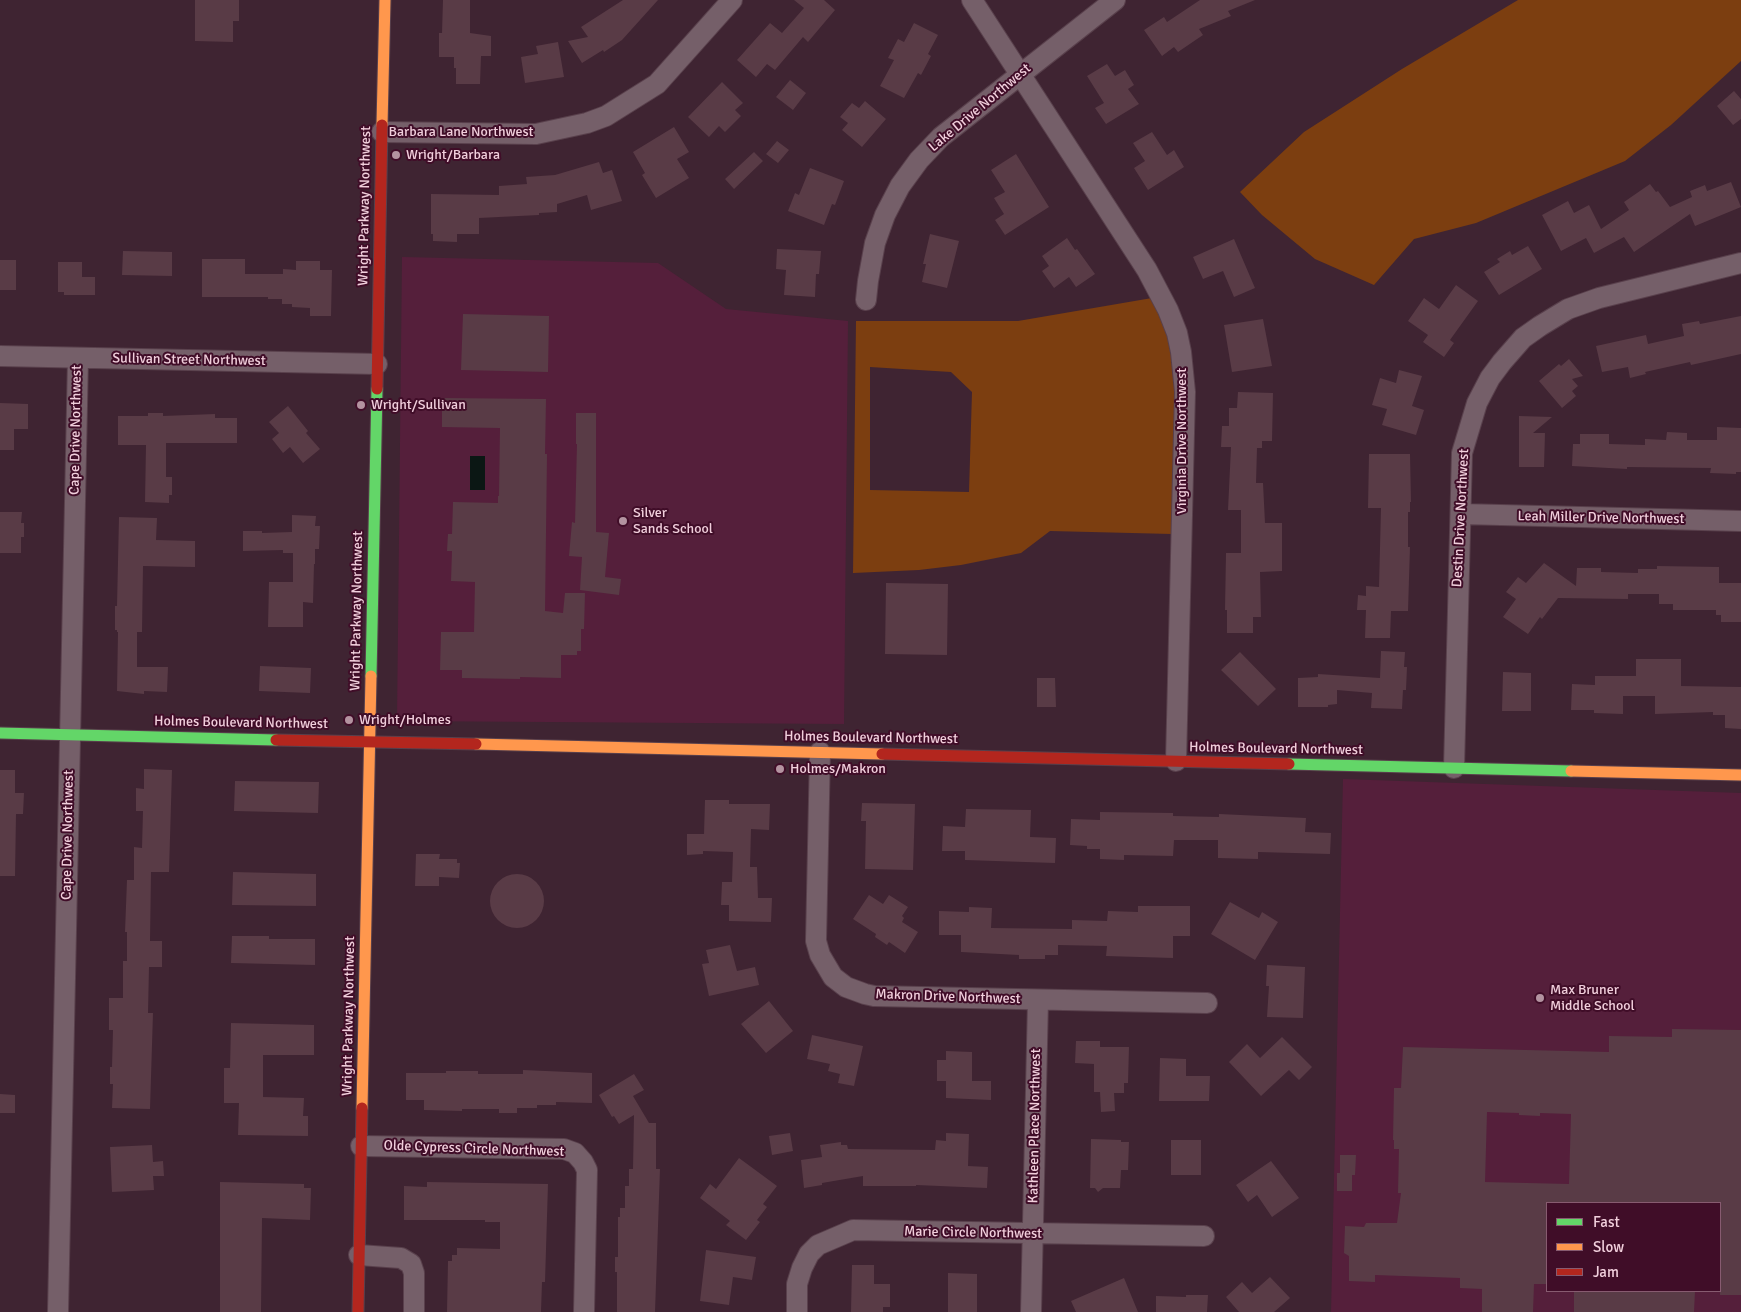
<!DOCTYPE html>
<html>
<head>
<meta charset="utf-8">
<style>
  body { margin:0 }
  #map { position:relative; width:1741px; height:1312px; overflow:hidden; background:#3f2432; font-family:Signika,sans-serif }
  canvas { display:block }
  .legend { position:absolute; left:1546px; top:1202px; width:175px; height:90px; box-sizing:border-box; background:#400d28; border:1px solid #875b70; margin:0; padding:6px 9px; list-style:none; font-size:15px; color:#f1cfdc }
  .legend li { display:flex; align-items:center; gap:10px; height:25px }
  .legend b { width:25px; border:1px solid #875b70 }
</style>
</head>
<body>
<div id="map">
<canvas width="1741" height="1312"></canvas>
<ul class="legend">
<li><b style="height:6px;background:#63d668"></b>Fast</li>
<li><b style="height:6px;background:#ff974d"></b>Slow</li>
<li><b style="height:6px;background:#b3261e"></b>Jam</li>
</ul>
</div>
<script>
const ctx = document.querySelector('canvas').getContext('2d');
ctx.lineJoin = 'round';
function paint(path, color) {
  ctx.fillStyle = color;
  ctx.fill(path, 'evenodd');
}
function shape(rows) {
  const path = new Path2D();
  for (const r of rows) {
    if (r.length === 3) {
      path.moveTo(r[0] + r[2], r[1]);
      path.arc(r[0], r[1], r[2], 0, 2 * Math.PI);
      continue;
    }
    path.moveTo(r[0], r[1]);
    for (let i = 2; i < r.length; i += 2) path.lineTo(r[i], r[i + 1]);
  }
  return path;
}
function trace(path, color, width, dash) {
  ctx.strokeStyle = color;
  ctx.lineWidth = width;
  ctx.lineCap = dash ? 'butt' : 'round';
  ctx.setLineDash(dash || []);
  ctx.stroke(path);
}
function label(font, color, halo, rows, align = 'center') {
  ctx.font = font + ' Signika,sans-serif';
  ctx.lineWidth = 4;
  ctx.setLineDash([]);
  ctx.textBaseline = 'middle';
  ctx.strokeStyle = halo;
  ctx.fillStyle = color;
  for (const [text, x, y, turn = 0] of rows) {
    ctx.save();
    ctx.translate(x, y);
    ctx.rotate((+turn || 0) * Math.PI / 180);
    ctx.textAlign = isNaN(turn) ? turn : align;
    if (halo) ctx.strokeText(text, 0, 0);
    ctx.fillText(text, 0, 0);
    ctx.restore();
  }
}
paint(shape([
  [402,257,658,263,726,309,848,321,844,724,397,721],
  [1343,779,1741,793,1741,1312,1331,1312],
  [1547,1203,1720,1203,1720,1291,1547,1291]
]), '#551f3b');
paint(shape([
  [1518,0,1741,0,1741,61,1671,125,1625,161,1476,223,1414,239,1374,285,1315,259,1262,215,1240,192,1304,132,1402,69],
  [1152,298,1168,337,1172,354,1176,392,1172,534,1050,531,1021,553,961,565,919,570,853,573,856,321,1018,321],
  [870,367,951,372,972,392,969,492,870,490]
]), '#7c3e10');
paint(shape([
  [470,456,485,456,485,490,470,490]
]), '#0b1714');
paint(shape([
  [195,0,239,0,239,21,233,21,233,42,195,41],
  [443,0,470,0,470,33,491,36,491,56,481,56,480,84,456,84,456,68,454,68,454,57,439,57,439,33,442,33],
  [623,0,658,0,622,40,604,52,603,50,582,63,568,41,588,37,581,27],
  [794,0,824,0,835,10,808,42,803,37,775,70,767,64,756,77,737,60,770,23,782,33,804,8],
  [1200,0,1255,0,1228,11,1231,16,1199,29,1203,35,1178,52,1174,47,1162,56,1144,30,1164,17,1167,22],
  [914,23,938,35,928,54,931,56,921,75,918,73,904,98,880,86,894,60,888,58,898,39,904,42],
  [558,42,564,77,525,83,521,57,538,54,536,46],
  [1107,64,1115,76,1125,70,1134,85,1128,89,1139,104,1106,124,1095,108,1104,103,1087,76],
  [790,80,806,93,793,110,776,97],
  [722,82,743,103,735,110,741,116,725,132,719,126,709,137,688,117],
  [1734,91,1741,99,1741,119,1733,125,1717,106],
  [865,101,886,119,862,147,842,130,848,123,840,117,852,103,859,108],
  [674,127,689,152,677,159,689,178,656,198,642,175,645,173,633,152],
  [1152,132,1167,155,1174,150,1184,167,1148,190,1134,168,1145,161,1133,143],
  [777,141,789,150,778,163,766,154],
  [754,152,763,161,734,189,725,179],
  [1016,154,1049,207,1005,235,995,220,1004,214,994,198,1005,192,991,170],
  [599,162,603,173,612,170,622,201,591,210,587,195,557,204,557,212,539,213,539,215,479,218,479,234,457,234,457,242,433,241,433,234,431,234,431,194,499,195,499,186,527,184,526,177,555,175],
  [810,168,844,181,835,205,832,204,824,225,788,211,795,193,799,195],
  [1731,182,1741,207,1695,226,1690,214,1634,252,1624,237,1594,253,1586,238,1561,251,1542,215,1568,201,1574,213,1589,205,1601,229,1629,210,1624,202,1650,184,1656,192,1658,191,1670,207,1692,197,1690,191,1705,185,1707,191],
  [930,234,959,241,947,288,922,282,926,264,923,264],
  [1067,238,1075,250,1077,249,1095,274,1076,287,1069,277,1054,288,1042,271,1049,266,1042,256],
  [1234,239,1255,288,1234,297,1223,271,1203,279,1193,257],
  [1528,246,1542,269,1499,295,1484,272,1500,262,1497,259,1510,251,1512,255],
  [777,249,821,251,819,274,816,274,815,297,784,295,786,270,776,269],
  [123,251,172,252,172,276,122,275],
  [202,259,245,259,245,274,283,274,283,269,296,270,296,261,320,261,320,270,332,270,331,316,310,316,310,308,292,307,292,304,282,304,282,299,268,299,268,297,202,297],
  [0,260,16,260,16,290,0,290],
  [58,262,82,262,82,277,95,277,95,295,64,295,64,292,58,292],
  [1456,285,1478,301,1450,340,1454,343,1444,357,1423,342,1428,335,1408,321,1424,298,1439,309],
  [463,314,549,316,548,372,461,370],
  [1741,316,1741,354,1691,365,1690,362,1645,372,1646,374,1630,378,1628,367,1602,372,1596,346,1646,335,1648,344,1684,336,1682,324,1699,321,1700,324],
  [1263,319,1272,366,1232,372,1224,325],
  [1569,359,1583,376,1572,379,1578,386,1572,391,1576,396,1562,408,1539,381,1559,364,1561,366],
  [1399,370,1422,376,1412,406,1424,410,1416,435,1382,425,1387,409,1372,405,1380,378,1396,383],
  [1238,392,1273,393,1272,441,1262,441,1262,448,1257,448,1256,483,1263,483,1265,523,1282,523,1282,571,1260,572,1261,617,1253,617,1253,633,1227,633,1227,610,1225,610,1226,553,1241,553,1241,510,1228,510,1231,447,1221,447,1222,426,1229,426,1229,408,1237,408],
  [442,398,546,399,545,454,547,454,545,611,563,613,565,593,585,593,584,629,581,629,581,651,577,651,577,655,561,655,561,678,520,677,520,679,462,678,462,670,440,670,441,632,474,632,475,582,451,581,452,551,447,551,448,534,452,534,453,502,498,503,498,496,499,496,500,428,442,427],
  [0,403,28,404,28,429,14,429,14,450,0,450],
  [288,406,308,431,306,433,320,449,303,463,290,447,283,453,272,439,279,433,269,422],
  [148,413,163,413,163,416,215,414,215,418,237,418,237,443,166,443,166,477,172,477,172,495,169,495,169,503,145,502,146,445,118,445,118,416,148,416],
  [576,413,596,413,596,532,609,533,605,577,621,579,619,595,580,590,582,557,569,556,572,522,575,523,577,444,576,444],
  [1519,416,1552,417,1533,433,1545,433,1544,467,1519,467],
  [1717,427,1741,428,1741,472,1736,472,1736,474,1710,473,1711,468,1627,467,1627,469,1572,466,1573,444,1580,444,1580,434,1609,434,1609,444,1645,445,1645,439,1666,440,1667,432,1687,433,1687,440,1717,440],
  [1369,454,1410,454,1411,502,1410,502,1410,512,1408,512,1408,547,1410,547,1408,611,1391,611,1390,638,1365,638,1366,610,1357,610,1358,595,1366,596,1366,586,1379,587,1381,508,1368,508],
  [0,512,22,512,21,523,24,523,24,537,21,537,21,553,0,553],
  [292,515,316,516,315,526,320,526,319,549,315,549,315,564,314,564,313,603,303,602,303,627,268,627,269,582,293,582,293,553,283,553,283,550,243,551,243,531,262,531,262,533,292,532],
  [119,517,157,518,156,540,195,541,195,567,143,566,142,632,137,632,137,667,168,667,167,692,144,691,144,694,117,691,118,632,117,632,117,630,115,630,115,606,117,606],
  [1544,563,1576,586,1577,568,1601,568,1601,572,1638,573,1638,569,1657,569,1657,566,1719,567,1719,583,1741,583,1741,622,1721,622,1721,615,1716,615,1716,610,1673,610,1673,604,1659,604,1659,594,1628,594,1628,599,1558,598,1542,619,1540,617,1528,634,1503,617,1516,599,1506,592,1518,577,1526,583],
  [886,583,948,584,947,655,885,654],
  [1381,651,1405,652,1404,667,1407,667,1406,690,1403,690,1402,709,1371,708,1372,693,1337,690,1337,704,1328,705,1328,707,1298,707,1298,678,1318,677,1318,674,1380,678],
  [1240,652,1276,689,1258,706,1221,670],
  [1636,659,1681,659,1681,686,1741,687,1741,729,1725,728,1725,715,1713,715,1713,712,1655,714,1655,696,1623,696,1623,714,1594,713,1594,710,1571,710,1572,684,1595,685,1595,676,1636,676],
  [260,666,311,668,310,693,259,691],
  [1503,672,1531,673,1531,711,1502,711],
  [1037,678,1055,678,1056,707,1037,707],
  [144,769,172,770,169,872,151,872,150,941,162,941,162,967,149,967,148,1013,153,1013,150,1109,112,1108,113,1084,110,1084,110,1067,112,1067,113,1030,109,1030,109,998,123,998,123,961,127,961,127,932,125,932,127,880,134,880,134,847,142,848,143,811,136,811,136,788,144,789],
  [0,770,15,770,15,793,24,793,23,814,16,814,15,876,0,876],
  [235,781,319,782,318,813,234,811],
  [705,800,729,800,729,804,770,804,769,830,751,829,750,867,757,867,758,898,772,898,771,922,729,921,729,905,721,905,722,882,732,882,733,852,703,851,703,854,687,855,687,834,704,834],
  [862,803,915,804,913,870,865,869,866,821,861,821],
  [966,809,1031,810,1030,837,1056,838,1055,863,965,860,965,851,942,851,943,826,965,827],
  [1100,812,1173,813,1173,816,1219,817,1219,814,1306,818,1305,832,1331,833,1330,854,1258,852,1258,859,1218,858,1218,840,1174,840,1173,856,1124,855,1124,860,1100,859,1100,849,1087,849,1087,846,1070,845,1071,819,1100,820],
  [416,854,440,854,439,859,457,859,457,863,460,863,459,878,439,877,439,886,415,886],
  [233,872,316,874,316,906,232,905],
  [517,901,27],
  [869,895,883,904,889,895,908,907,902,916,904,918,902,922,918,932,905,953,889,942,887,945,875,937,876,934,853,919],
  [1230,902,1259,918,1262,912,1278,922,1255,960,1211,934],
  [1138,906,1190,906,1190,936,1173,936,1173,958,1106,956,1107,946,1058,945,1058,955,1045,955,1045,959,1019,959,1019,955,961,952,961,935,939,935,939,911,969,912,969,907,992,908,991,928,1072,929,1072,920,1107,921,1108,911,1138,912],
  [232,936,269,936,269,939,315,939,315,965,231,963],
  [730,945,737,971,755,967,759,985,709,996,702,964,709,963,706,950],
  [1267,965,1305,967,1303,1018,1267,1017,1269,986,1266,986],
  [769,1001,793,1031,766,1053,741,1024],
  [231,1023,314,1025,314,1055,263,1055,263,1097,304,1098,303,1116,308,1116,308,1136,238,1135,239,1103,224,1103,224,1068,230,1068],
  [1672,1029,1741,1030,1741,1295,1720,1295,1720,1203,1547,1203,1547,1284,1534,1284,1533,1312,1482,1312,1482,1289,1460,1288,1460,1278,1375,1275,1375,1282,1349,1281,1349,1256,1344,1253,1345,1226,1364,1227,1366,1223,1397,1223,1401,1193,1398,1193,1399,1149,1394,1149,1394,1140,1393,1140,1394,1088,1401,1088,1403,1047,1609,1052,1609,1036,1672,1037],
  [1487,1112,1519,1113,1519,1115,1540,1116,1540,1113,1571,1114,1569,1184,1485,1182],
  [812,1035,863,1046,854,1086,838,1083,840,1074,828,1071,830,1064,807,1059],
  [1282,1037,1312,1067,1299,1080,1289,1070,1261,1096,1229,1062,1247,1044,1260,1058],
  [1076,1041,1100,1041,1100,1047,1129,1047,1128,1083,1124,1083,1124,1093,1114,1093,1115,1111,1101,1112,1100,1092,1094,1092,1094,1064,1075,1063],
  [946,1051,972,1052,972,1081,991,1081,991,1100,946,1098,946,1081,937,1081,937,1060,946,1060],
  [1160,1058,1186,1059,1186,1076,1210,1076,1209,1101,1159,1101],
  [523,1070,592,1073,592,1103,556,1102,556,1105,537,1105,537,1108,517,1108,517,1113,499,1113,499,1109,462,1109,462,1111,424,1110,424,1100,406,1100,406,1073,446,1073,446,1071,478,1071,478,1074,523,1074],
  [634,1074,644,1090,633,1096,649,1123,656,1123,656,1169,660,1169,655,1312,617,1312,617,1272,615,1272,615,1257,618,1257,618,1217,620,1217,620,1208,625,1208,625,1186,629,1186,629,1169,633,1169,634,1115,619,1124,614,1116,612,1117,599,1095],
  [0,1094,15,1095,15,1113,0,1113],
  [790,1133,793,1151,772,1155,769,1136],
  [946,1133,969,1134,968,1166,988,1167,987,1188,916,1185,916,1186,863,1186,863,1176,822,1183,822,1185,804,1188,801,1160,822,1157,820,1145,841,1142,841,1145,847,1145,848,1149,935,1150,936,1140,946,1141],
  [1091,1139,1121,1140,1121,1142,1129,1142,1128,1170,1121,1170,1120,1188,1103,1188,1098,1192,1095,1188,1090,1188],
  [1171,1140,1201,1140,1201,1175,1171,1175],
  [152,1145,153,1162,163,1161,164,1176,153,1176,154,1190,112,1192,110,1147],
  [1340,1155,1356,1155,1355,1175,1352,1175,1352,1191,1337,1191,1337,1173,1340,1173],
  [739,1158,777,1186,763,1204,767,1207,757,1220,760,1222,746,1240,726,1225,730,1221,700,1198,710,1184,716,1189],
  [1271,1161,1299,1198,1272,1217,1257,1195,1248,1202,1236,1185],
  [220,1182,304,1184,304,1188,311,1188,310,1220,262,1218,261,1312,220,1312],
  [427,1182,548,1184,545,1282,542,1282,541,1312,447,1312,448,1261,452,1261,452,1255,457,1255,457,1248,500,1249,500,1222,485,1222,485,1220,404,1220,404,1186,427,1187],
  [706,1250,756,1257,752,1280,733,1277,729,1305,700,1301],
  [852,1265,874,1265,874,1284,890,1284,890,1307,883,1307,883,1312,851,1312],
  [948,1273,977,1274,977,1312,948,1312],
  [1270,1277,1290,1298,1274,1312,1239,1312,1226,1297,1242,1282,1252,1293],
  [1124,1278,1138,1312,1076,1312,1071,1301],
  [1574,1291,1695,1291,1694,1312,1574,1312],
  [1186,1295,1208,1295,1207,1312,1156,1312,1156,1296,1186,1297]
]), '#593b46');
const street = shape([
  [972,0,1147,270,1168,310,1177,333,1181,352,1185,392,1176,761],
  [382,132,536,134,587,123,606,116,657,84,732,0],
  [866,300,868,281,875,243,885,215,900,186,919,160,941,137,1115,0],
  [0,356,377,364],
  [1461,514,1741,521],
  [820,752,816,941,820,955,833,977,846,987,865,994,874,996,1207,1003],
  [1454,768,1462,453,1477,403,1490,378,1502,362,1523,338,1540,326,1568,309,1599,298,1741,263],
  [361,1146,564,1149,575,1153,583,1162,587,1170,584,1312],
  [359,1255,401,1258,411,1264,414,1273,414,1312],
  [58,1312,78,358],
  [797,1312,797,1284,802,1268,809,1254,818,1245,853,1230,1204,1236],
  [1031,1312,1038,1000]
]);
const fast = shape([
  [371,676,377,389],
  [0,733,276,740],
  [1289,764,1571,771]
]);
const slow = shape([
  [382,125,385,0],
  [476,744,882,754],
  [1571,771,1741,775],
  [362,1108,371,676]
]);
const jam = shape([
  [377,389,382,125],
  [276,740,476,744],
  [882,754,1289,764],
  [358,1312,362,1108]
]);
trace(street, '#59404c', 22);
trace(fast, '#59404c', 13);
trace(slow, '#59404c', 13);
trace(jam, '#59404c', 13);
trace(street, '#755f69', 20);
trace(fast, '#63d668', 11);
trace(slow, '#ff974d', 11);
trace(jam, '#b3261e', 11);
for (const [x, y, r, color] of [
  [396,155,5,"#b393a0"],
  [361,405,5,"#b393a0"],
  [623,521,5,"#b393a0"],
  [349,720,5,"#b393a0"],
  [780,769,5,"#b393a0"],
  [1540,998,5,"#b393a0"]
]) {
  const dot = new Path2D();
  dot.arc(x, y, r, 0, 2 * Math.PI);
  ctx.fillStyle = color;
  ctx.fill(dot);
  trace(dot, '#400d28', 2);
}
label('14px', '#f1cfdc', '#400d28', [
  ["Lake Drive Northwest",980,108,-40],
  ["Barbara Lane Northwest",461,132],
  ["Wright Parkway Northwest",365,206,-89],
  ["Sullivan Street Northwest",189,360,1],
  ["Cape Drive Northwest",76,430,-89],
  ["Virginia Drive Northwest",1182,441,-90],
  ["Destin Drive Northwest",1461,518,-87],
  ["Leah Miller Drive Northwest",1601,518,1],
  ["Wright Parkway Northwest",357,611,-89],
  ["Holmes Boulevard Northwest",241,723,1],
  ["Holmes Boulevard Northwest",871,738,1],
  ["Holmes Boulevard Northwest",1276,749,1],
  ["Cape Drive Northwest",68,835,-89],
  ["Makron Drive Northwest",948,997,2],
  ["Wright Parkway Northwest",349,1016,-89],
  ["Kathleen Place Northwest",1035,1126,-89],
  ["Olde Cypress Circle Northwest",474,1149,2],
  ["Marie Circle Northwest",973,1233,1]
]);
label('14px', '#f1cfdc', '#400d28', [
  ["Wright/Barbara",406,155],
  ["Wright/Sullivan",371,405],
  ["Silver",633,513],
  ["Sands School",633,529],
  ["Wright/Holmes",359,720],
  ["Holmes/Makron",790,769],
  ["Max Bruner",1550,990],
  ["Middle School",1550,1006]
], 'left');
</script>
</body>
</html>
